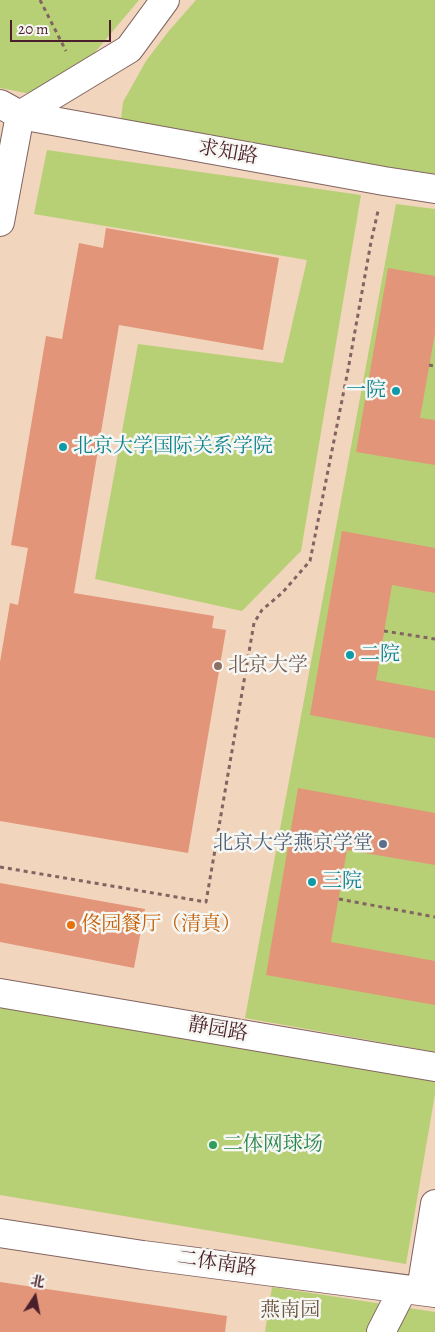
<!DOCTYPE html>
<html>
<head>
<meta charset="utf-8">
<style>
  body { margin:0 }
  #map { position:relative; width:435px; height:1332px; overflow:hidden; background:#ebe4c6; font-family:Alegreya,"Noto Serif SC",serif }
  canvas { display:block }
  .north { position:absolute; left:10px; top:1272px; width:50px; height:50px; -webkit-text-stroke:4px #f6f6f2; paint-order:stroke; rotate:11deg; font-size:14px; font-weight:700; line-height:20px; text-align:center; color:#4a1f2b }
  .north::after { content:''; display:block; margin:auto; width:18px; height:22px; background:#4a1f2b; clip-path:polygon(50% 0,100% 100%,50% 72%,0 100%) }
  .scale { position:absolute; left:10px; top:20px; width:101px; height:22px; box-sizing:border-box; border:2px solid #4a1f2b; border-top:0; padding-left:6px; font-size:15px; line-height:18px; white-space:nowrap; color:#4a1f2b; -webkit-text-stroke:4px #f6f6f2; paint-order:stroke }
</style>
</head>
<body>
<div id="map">
<canvas width="435" height="1332"></canvas>
<div class="north">北</div>
<div class="scale">20 m</div>
</div>
<script>
const ctx = document.querySelector('canvas').getContext('2d');
ctx.lineJoin = 'round';
function paint(path, color) {
  ctx.fillStyle = color;
  ctx.fill(path, 'evenodd');
}
function shape(rows) {
  const path = new Path2D();
  for (const r of rows) {
    path.moveTo(r[0], r[1]);
    for (let i = 2; i < r.length; i += 2) path.lineTo(r[i], r[i + 1]);
  }
  return path;
}
function trace(path, color, width, dash) {
  ctx.strokeStyle = color;
  ctx.lineWidth = width;
  ctx.lineCap = dash ? 'butt' : 'round';
  ctx.setLineDash(dash || []);
  ctx.stroke(path);
}
function label(font, color, halo, rows, align = 'center') {
  ctx.font = font + ' Alegreya,"Noto Serif SC",serif';
  ctx.lineWidth = 5;
  ctx.setLineDash([]);
  ctx.textBaseline = 'middle';
  ctx.strokeStyle = halo;
  ctx.fillStyle = color;
  for (const [text, x, y, turn = 0] of rows) {
    ctx.save();
    ctx.translate(x, y);
    ctx.rotate((+turn || 0) * Math.PI / 180);
    ctx.textAlign = isNaN(turn) ? turn : align;
    if (halo) ctx.strokeText(text, 0, 0);
    ctx.fillText(text, 0, 0);
    ctx.restore();
  }
}
paint(shape([
  [0,0,435,0,435,1332,0,1332]
]), '#f1d5bd');
paint(shape([
  [0,0,139,0,80,70,52,87,26,93,0,88],
  [196,0,435,0,435,177,119,136,123,102,146,61,168,32],
  [47,150,361,195,301,551,242,611,95,579,138,344,283,363,307,260,34,214],
  [396,204,435,209,435,1052,245,1018],
  [0,1006,435,1080,435,1094,406,1264,0,1195],
  [272,1287,435,1312,435,1332,265,1332]
]), '#b8d075');
paint(shape([
  [106,228,279,258,263,350,119,325,74,593,214,616,212,628,226,630,188,853,0,821,0,662,10,603,18,605,28,548,11,545,46,336,62,339,79,243,103,248],
  [388,268,435,276,435,333,420,418,435,420,435,465,356,452],
  [342,531,435,548,435,593,392,585,376,680,435,691,435,738,310,715],
  [298,788,435,813,435,865,347,850,331,942,435,961,435,1005,266,975],
  [0,883,145,909,134,968,0,942],
  [0,1282,227,1316,225,1332,0,1332]
]), '#e29578');
const minor = shape([
  [0,104,20,115,384,181,435,189],
  [20,115,129,49,165,0],
  [0,222,20,115],
  [0,993,435,1067],
  [0,1233,143,1255,435,1293],
  [421,1290,435,1204],
  [381,1332,403,1289]
]);
trace(minor, '#826461', 30);
trace(shape([
  [40,0,66,51],
  [429,365,435,366],
  [384,631,435,639],
  [0,867,206,902,254,623,262,610,282,593,310,561,348,370,371,242,378,211],
  [339,899,435,917]
]), '#826461', 3, [4, 4]);
trace(minor, '#fff', 28);
for (const [x, y, r, color] of [
  [396,391,5,"#0f9aa8"],
  [63,447,5,"#0f9aa8"],
  [350,655,5,"#0f9aa8"],
  [218,666,5,"#8d6e63"],
  [383,844,5,"#5c6f8a"],
  [312,882,5,"#0f9aa8"],
  [71,925,5,"#e8710a"],
  [213,1145,5,"#2e9e5b"]
]) {
  const dot = new Path2D();
  dot.arc(x, y, r, 0, 2 * Math.PI);
  ctx.fillStyle = color;
  ctx.fill(dot);
  trace(dot, '#f6f6f2', 2);
}
label('20px', '#4a1f2b', '#f6f6f2', [
  ["求知路",228,153,10],
  ["静园路",218,1030,10],
  ["二体南路",217,1264,8]
]);
label('20px', '#0d838f', '#f6f6f2', [
  ["一院",386,391,"right"],
  ["北京大学国际关系学院",73,447],
  ["二院",360,655],
  ["三院",322,882]
], 'left');
label('20px', '#785e54', '#f6f6f2', [
  ["北京大学",228,666]
], 'left');
label('20px', '#4e5e75', '#f6f6f2', [
  ["北京大学燕京学堂",373,844]
], 'right');
label('20px', '#c56008', '#f6f6f2', [
  ["佟园餐厅（清真）",81,925]
], 'left');
label('20px', '#27864d', '#f6f6f2', [
  ["二体网球场",223,1145]
], 'left');
label('20px', '#6b5441', '#f6f6f2', [
  ["燕南园",290,1311]
]);
</script>
</body>
</html>
